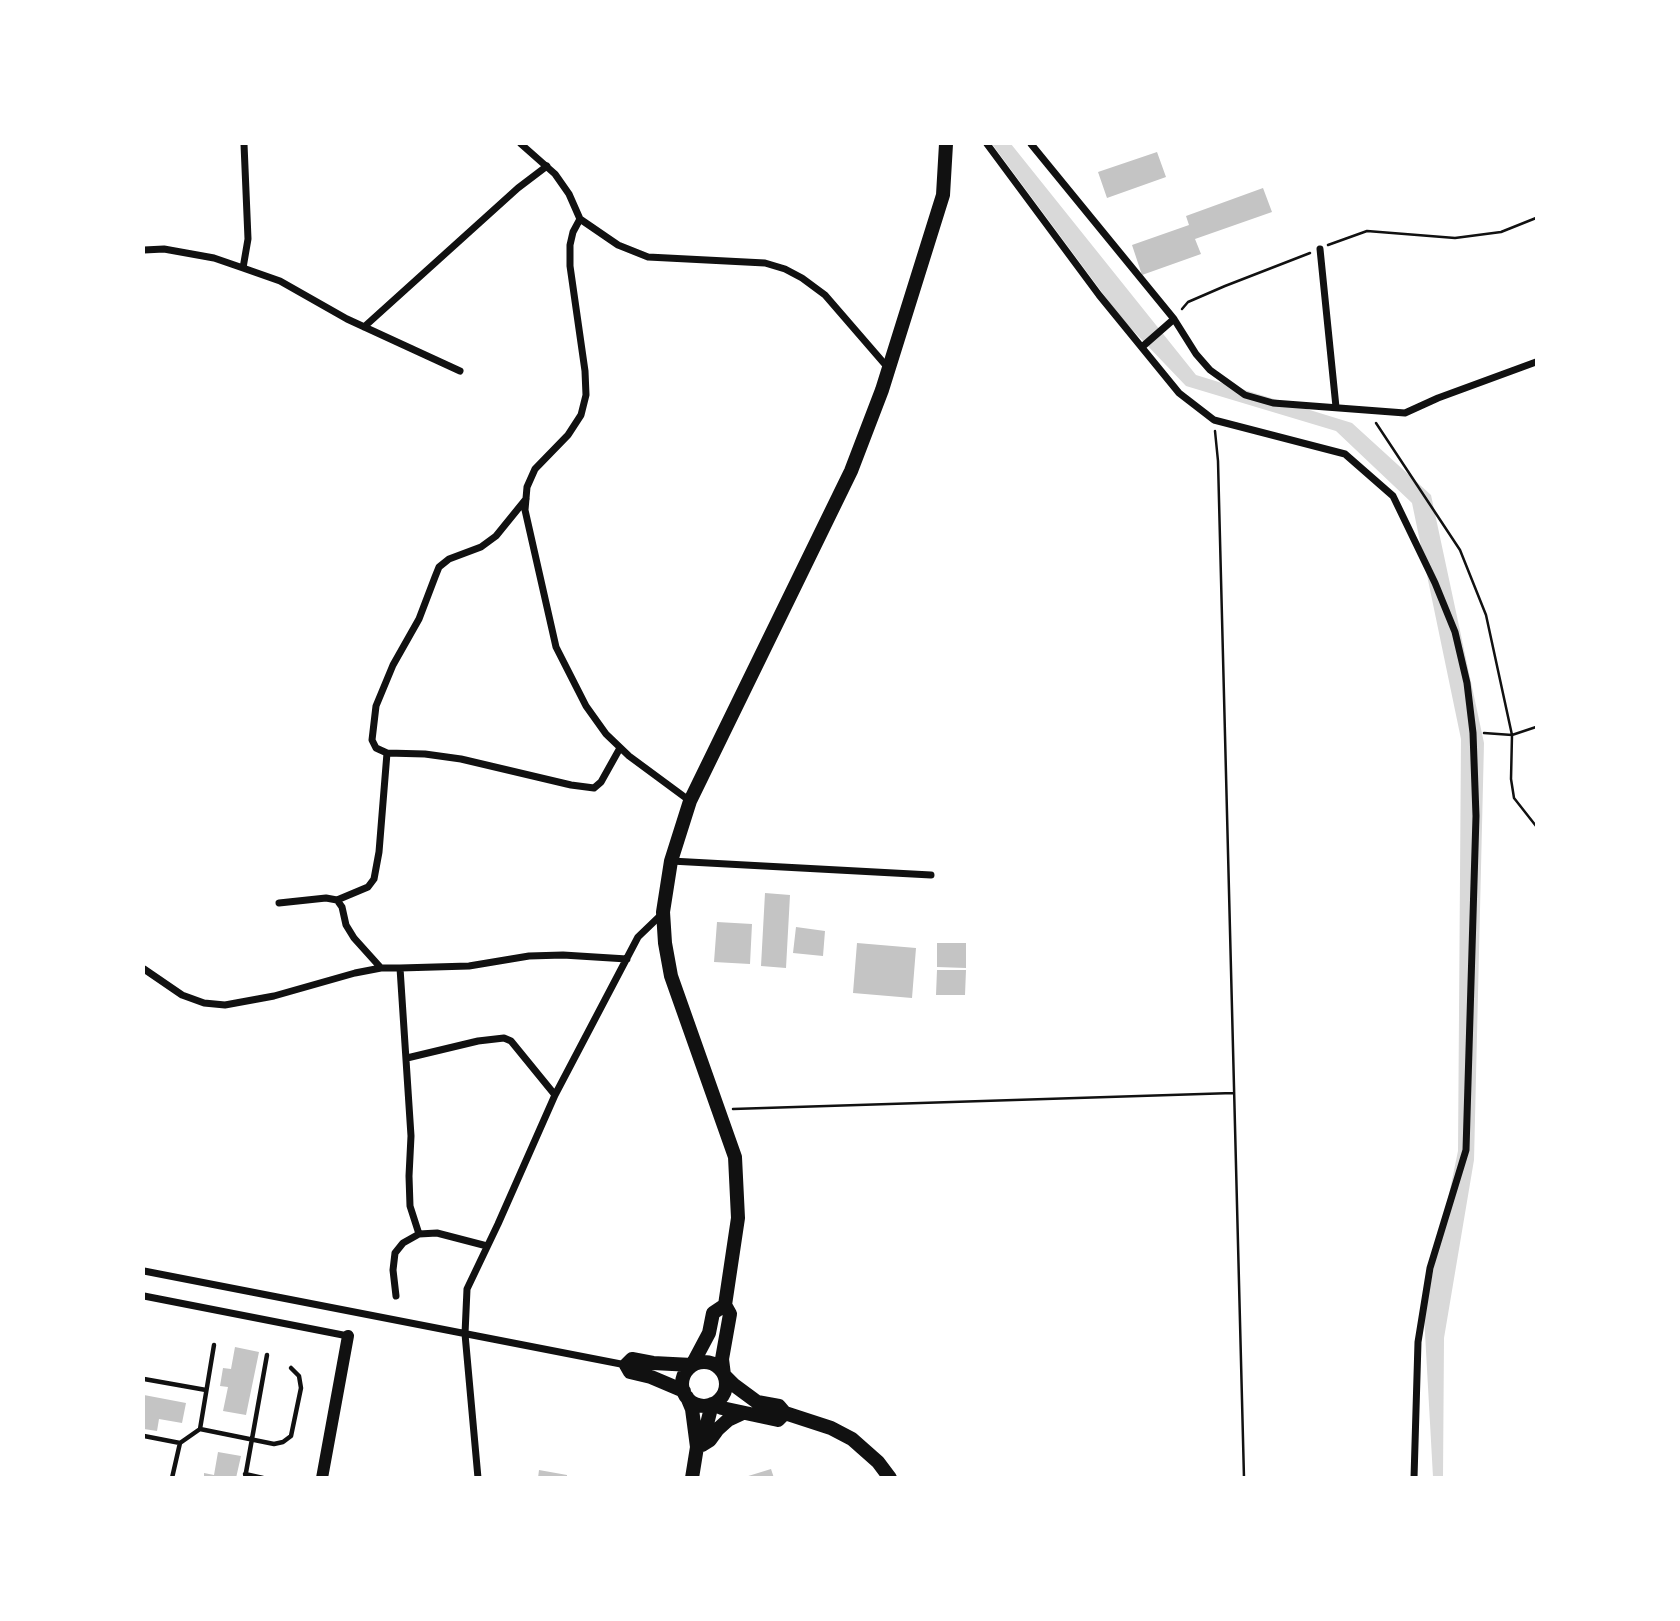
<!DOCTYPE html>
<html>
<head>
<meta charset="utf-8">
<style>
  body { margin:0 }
  #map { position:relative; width:1680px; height:1621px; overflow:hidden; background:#fff; font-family:"Nunito Sans",sans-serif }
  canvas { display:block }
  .frame { position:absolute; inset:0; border:145px solid #fff; pointer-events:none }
</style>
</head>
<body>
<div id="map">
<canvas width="1680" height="1621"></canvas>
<div class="frame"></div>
</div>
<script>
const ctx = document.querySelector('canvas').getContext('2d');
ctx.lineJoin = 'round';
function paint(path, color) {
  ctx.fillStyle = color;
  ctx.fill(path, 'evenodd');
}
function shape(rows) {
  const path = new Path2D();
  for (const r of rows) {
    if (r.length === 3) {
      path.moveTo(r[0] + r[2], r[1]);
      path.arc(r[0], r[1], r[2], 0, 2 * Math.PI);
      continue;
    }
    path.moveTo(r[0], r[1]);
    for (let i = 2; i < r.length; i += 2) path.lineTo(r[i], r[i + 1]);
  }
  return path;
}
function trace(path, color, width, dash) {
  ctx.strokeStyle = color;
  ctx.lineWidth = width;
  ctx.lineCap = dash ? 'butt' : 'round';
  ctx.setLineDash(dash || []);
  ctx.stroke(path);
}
paint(shape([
  [992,144,1011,144,1196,375,1352,423,1431,495,1484,743,1474,1160,1444,1338,1443,1477,1433,1477,1424,1315,1458,1151,1461,739,1412,503,1336,431,1186,386,1121,318]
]), '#d9d9d9');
paint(shape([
  [1157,152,1166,177,1107,198,1098,172],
  [1263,188,1272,212,1195,239,1201,254,1142,275,1132,245,1189,225,1186,216],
  [765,893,790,895,786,968,761,966],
  [717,922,752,924,750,964,714,962],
  [796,927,825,931,823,956,793,953],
  [857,943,916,948,912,998,853,993],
  [937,943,966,943,966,968,937,967],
  [937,970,966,970,965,995,936,995],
  [235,1347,259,1352,246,1415,223,1411,228,1387,220,1386,223,1368,231,1369],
  [144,1395,186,1403,182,1423,159,1419,157,1431,144,1429],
  [218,1452,241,1456,236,1478,204,1478,204,1473,214,1475],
  [771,1469,774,1478,745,1478,745,1477],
  [539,1470,567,1475,567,1478,538,1478]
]), '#c4c4c4');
trace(shape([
  [1328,245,1367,231,1455,238,1501,232,1536,218],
  [1182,309,1188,302,1225,286,1310,253],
  [1376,423,1460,550,1486,615,1512,735,1536,727],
  [1215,431,1218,461,1244,1478],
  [1484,733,1512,735,1511,779,1514,798,1536,826],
  [733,1109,1233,1093]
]), '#111', 2.5);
trace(shape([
  [144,1379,206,1390],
  [200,1429,214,1345],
  [144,1436,180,1443],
  [245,1474,263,1478],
  [172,1478,180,1443,200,1429,274,1444,283,1442,291,1436,301,1388,299,1376,291,1368],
  [245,1478,267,1355]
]), '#111', 4.5);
trace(shape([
  [521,144,555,174,569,194,580,219,618,245,648,257,765,263,785,269,802,278,825,295,889,369],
  [987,144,1099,295,1179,393,1214,420,1345,454,1393,496,1435,583,1455,632,1467,683,1473,733,1476,816,1466,1150,1430,1268,1418,1342,1414,1478],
  [1031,144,1174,319,1196,354,1210,370,1245,395,1273,403,1405,413,1438,398,1536,362],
  [580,219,573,232,570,245,570,266,585,371,586,395,581,415,568,435,535,469,527,487,525,510,556,647,586,706,606,734,629,756,690,801],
  [1320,249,1336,407],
  [144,250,164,249,214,258,243,268,248,239,244,144],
  [243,268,280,281,347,319,460,371],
  [364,327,518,188,547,166],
  [1142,347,1174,319],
  [387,753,425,754,461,759,571,785,594,788,601,782,620,748],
  [671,861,931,875],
  [337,900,368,887,374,879,379,852,387,753,376,748,372,740,376,706,393,665,419,619,435,577,439,567,449,559,481,547,496,536,526,499],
  [279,903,326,898,337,900,342,907,346,925,354,938,381,968],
  [144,969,182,995,204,1003,225,1005,274,996,355,973,381,968,400,968],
  [407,1058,478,1041,504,1038,511,1041,555,1095],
  [419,1234,410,1206,409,1176,411,1136,400,968,469,966,529,956,563,955,627,959],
  [144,1271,626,1365],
  [144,1296,348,1336],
  [396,1296,393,1270,395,1253,403,1243,419,1234,437,1233,487,1246],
  [478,1478,465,1334,467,1289,498,1224,555,1095,638,937,663,913]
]), '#111', 7);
trace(shape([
  [322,1478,348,1336]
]), '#111', 12);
trace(shape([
  [725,1305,738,1218,735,1157,671,976,665,943,663,912,671,861,690,801,851,471,882,390,943,195,946,144],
  [725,1305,730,1314,722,1359,724,1375,734,1385,757,1402,779,1406,785,1413,831,1428,852,1439,878,1462,890,1478],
  [704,1384,22],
  [684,1391,651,1377,630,1372,626,1365,632,1359,653,1363,692,1365,709,1333,713,1313,725,1305],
  [687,1397,692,1409,697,1447,692,1478],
  [702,1445,710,1440,718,1429,728,1420,743,1413],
  [697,1447,704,1436,712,1404,722,1408,778,1420,785,1413]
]), '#111', 14);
</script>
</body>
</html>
